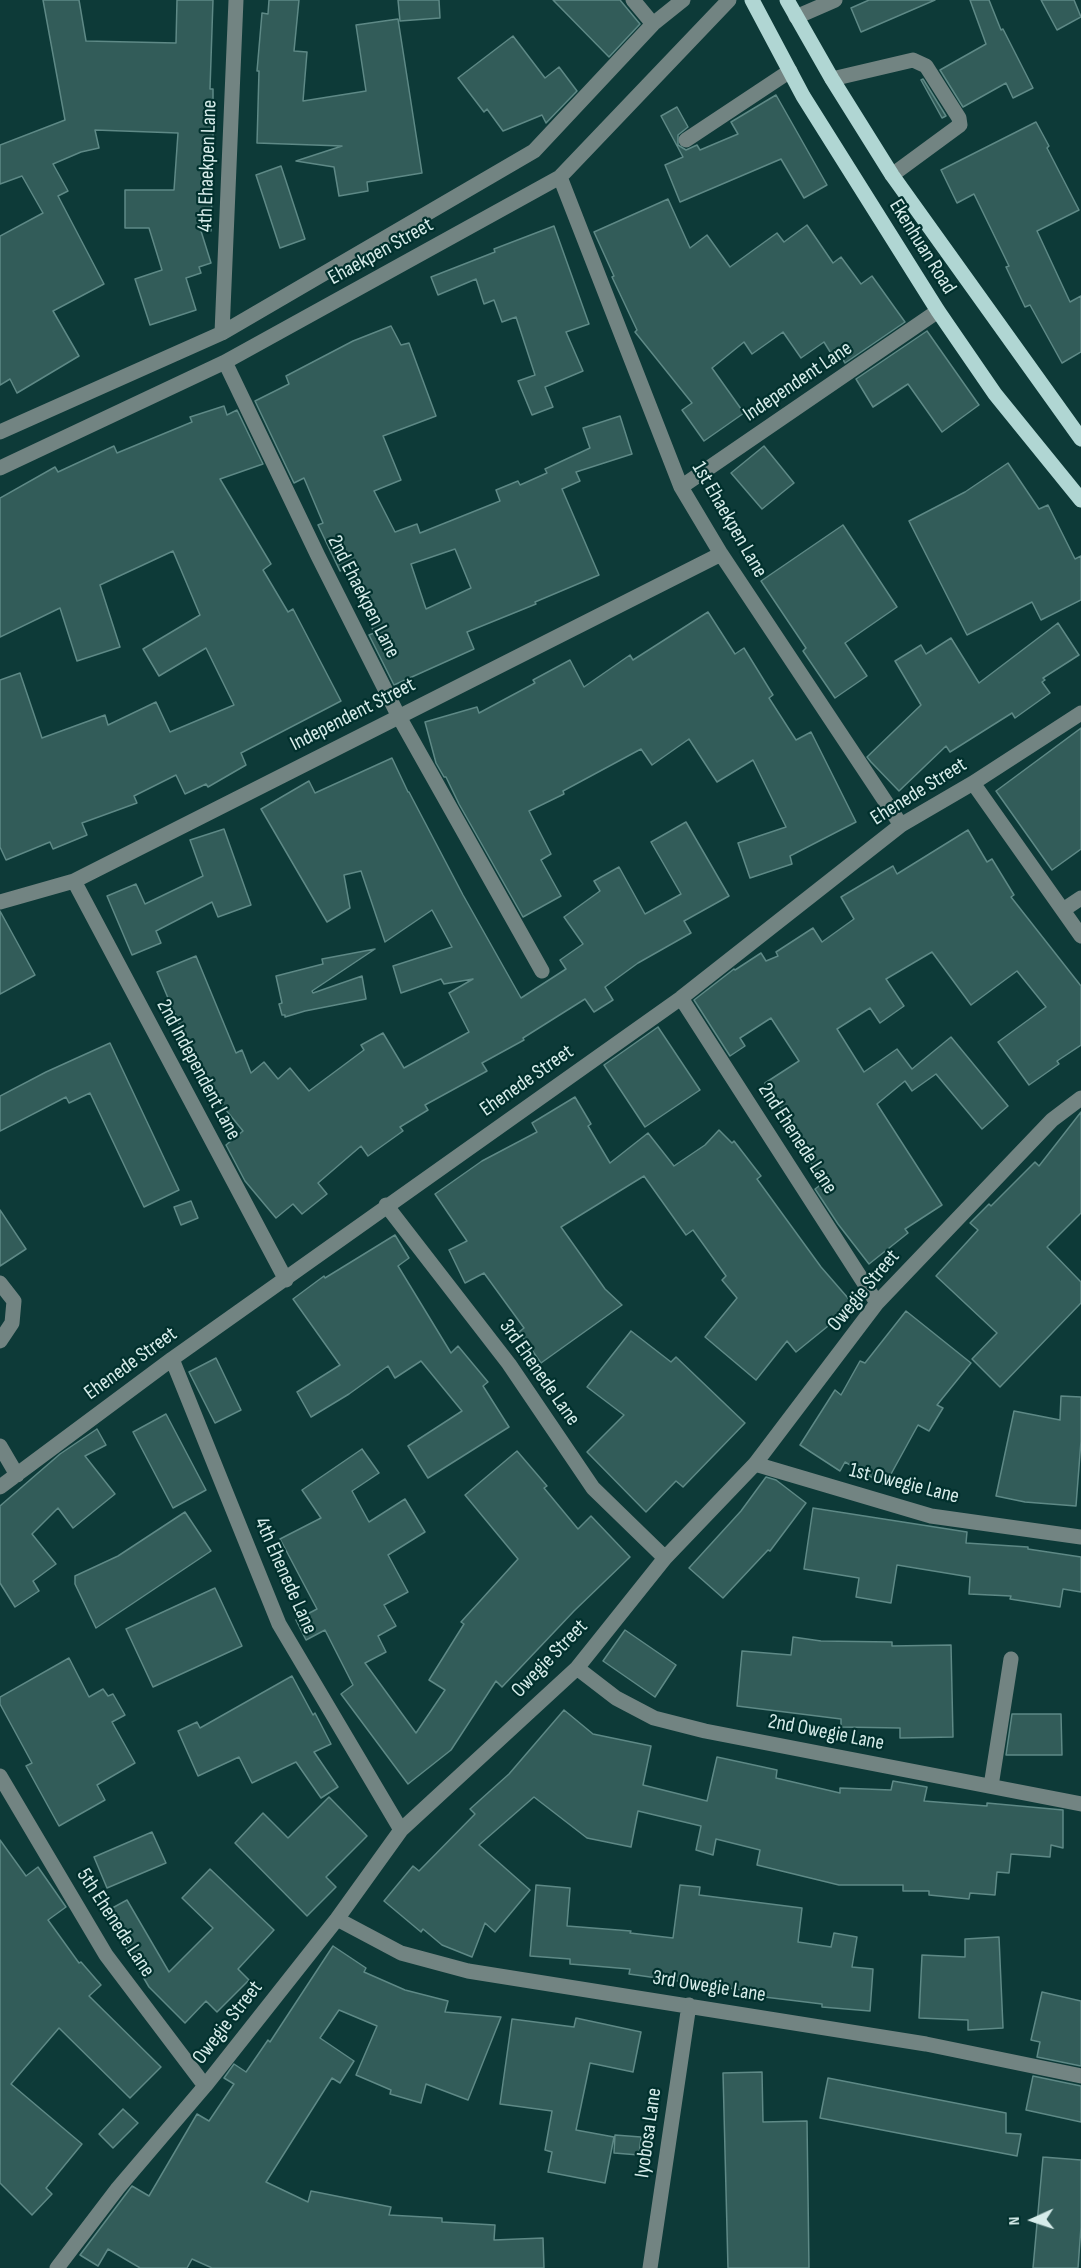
<!DOCTYPE html>
<html>
<head>
<meta charset="utf-8">
<style>
  body { margin:0 }
  #map { position:relative; width:1081px; height:2268px; overflow:hidden; background:#0d3a38; font-family:"Sofia Sans Condensed",sans-serif }
  canvas { display:block }
  .north { position:absolute; left:1003px; top:2190px; width:60px; height:60px; -webkit-text-stroke:4px #01302d; paint-order:stroke; rotate:267deg; font-size:16px; font-weight:700; line-height:24px; text-align:center; color:#d6ecea }
  .north::after { content:''; display:block; margin:auto; width:21px; height:27px; background:#d6ecea; clip-path:polygon(50% 0,100% 100%,50% 72%,0 100%) }
</style>
</head>
<body>
<div id="map">
<canvas width="1081" height="2268"></canvas>
<div class="north">N</div>
</div>
<script>
const ctx = document.querySelector('canvas').getContext('2d');
ctx.lineJoin = 'round';
function paint(path, color) {
  ctx.fillStyle = color;
  ctx.fill(path, 'evenodd');
}
function shape(rows) {
  const path = new Path2D();
  for (const r of rows) {
    path.moveTo(r[0], r[1]);
    for (let i = 2; i < r.length; i += 2) path.lineTo(r[i], r[i + 1]);
  }
  return path;
}
function trace(path, color, width, dash) {
  ctx.strokeStyle = color;
  ctx.lineWidth = width;
  ctx.lineCap = dash ? 'butt' : 'round';
  ctx.setLineDash(dash || []);
  ctx.stroke(path);
}
function label(font, color, halo, rows, align = 'center') {
  ctx.font = font + ' "Sofia Sans Condensed",sans-serif';
  ctx.lineWidth = 4.5;
  ctx.setLineDash([]);
  ctx.textBaseline = 'middle';
  ctx.strokeStyle = halo;
  ctx.fillStyle = color;
  for (const [text, x, y, turn = 0] of rows) {
    ctx.save();
    ctx.translate(x, y);
    ctx.rotate((+turn || 0) * Math.PI / 180);
    ctx.textAlign = isNaN(turn) ? turn : align;
    if (halo) ctx.strokeText(text, 0, 0);
    ctx.fillText(text, 0, 0);
    ctx.restore();
  }
}
const building = shape([
  [43,0,79,0,86,41,176,43,177,0,213,0,210,89,213,89,213,141,209,191,212,191,211,231,201,231,211,263,199,267,201,273,186,278,196,310,150,325,135,279,162,270,149,228,125,228,125,190,174,190,178,133,95,130,99,148,81,152,53,164,68,191,58,196,104,284,53,311,79,356,17,393,10,379,0,385,0,236,43,213,22,176,0,184,0,145,65,120,43,0],
  [269,0,299,0,294,51,307,52,303,101,366,91,356,25,398,19,422,173,367,182,368,191,339,196,334,167,296,161,342,146,257,143,259,71,257,71,262,13,268,14,269,0],
  [398,0,439,0,440,18,400,21,398,0],
  [553,0,620,0,640,24,609,57,553,0],
  [869,0,935,0,861,32,851,8,869,0],
  [970,0,989,0,1001,30,1003,29,1033,88,1013,98,1006,83,963,107,940,70,986,44,970,0],
  [1041,0,1074,0,1081,17,1057,30,1041,0],
  [513,36,545,78,559,67,577,91,546,123,542,115,503,131,487,109,484,112,458,78,513,36],
  [923,79,946,116,942,118,921,80,923,79],
  [776,95,827,185,804,198,781,159,680,202,665,165,683,157,661,116,677,107,688,127,678,135,678,145,686,150,697,145,700,150,738,134,731,122,776,95],
  [1036,122,1049,146,1047,148,1079,210,1037,231,1070,302,1081,296,1081,352,1062,363,1030,305,1025,307,1006,267,1009,266,974,194,957,203,941,170,1036,122],
  [281,166,305,239,280,248,256,175,281,166],
  [668,199,690,248,707,235,730,267,777,233,784,242,807,225,833,263,841,257,861,284,872,276,905,322,845,363,838,351,832,355,824,342,801,358,783,332,752,354,744,342,712,368,744,413,704,441,682,410,692,403,635,332,637,330,612,277,614,276,594,232,668,199],
  [554,226,589,324,566,332,583,371,545,387,553,407,532,415,518,381,535,375,516,317,502,322,494,300,484,304,476,279,438,295,431,277,495,252,494,249,554,226],
  [391,326,401,345,409,343,436,416,383,436,401,480,374,491,395,532,417,524,420,533,500,501,496,490,518,481,520,485,547,473,545,469,590,448,583,428,620,416,632,454,576,472,580,481,562,489,599,575,535,602,536,604,467,632,474,649,394,685,369,635,374,633,350,566,340,571,318,525,323,523,304,478,294,483,255,401,289,384,286,376,353,341,391,326],
  [455,549,471,588,426,609,411,564,455,549],
  [927,331,979,405,942,432,908,384,873,407,856,379,927,331],
  [224,406,227,415,237,410,263,464,220,479,271,564,263,570,288,612,293,609,341,701,241,753,246,765,208,787,206,784,185,794,176,775,134,796,137,803,82,823,87,835,53,849,50,842,6,860,0,847,0,680,20,673,42,738,105,715,108,725,156,702,170,732,234,705,206,648,159,676,143,649,200,615,173,551,100,585,120,647,77,661,60,608,0,637,0,498,55,467,58,472,114,446,117,453,192,422,190,417,224,406],
  [764,446,794,483,762,509,731,473,764,446],
  [1008,463,1039,509,1048,505,1075,559,1081,556,1081,600,1041,620,1032,602,967,635,909,521,965,492,1008,463],
  [843,525,897,607,845,643,867,676,835,698,803,651,806,648,761,581,843,525],
  [708,612,735,654,744,648,773,695,769,698,796,740,811,732,856,822,790,856,792,864,750,878,738,843,786,827,753,760,717,782,689,739,652,765,641,749,563,791,564,794,529,811,551,854,541,860,561,896,523,917,459,804,446,777,444,777,436,763,425,722,477,707,479,713,535,683,533,680,570,660,584,687,630,655,633,660,708,612],
  [1058,623,1079,655,1043,678,1045,680,1042,682,1050,693,1015,718,1012,713,950,752,946,746,899,791,871,762,867,757,921,705,895,661,921,645,926,654,951,638,979,683,1058,623],
  [1081,728,1081,849,1052,870,996,791,1081,728],
  [392,758,408,792,409,792,463,895,521,998,566,969,560,960,583,944,564,917,600,891,594,881,619,867,645,914,681,894,651,842,686,822,729,896,684,921,691,933,638,963,605,987,613,1000,594,1012,585,999,523,1038,524,1040,482,1063,487,1071,425,1105,428,1110,400,1127,403,1131,368,1156,361,1146,318,1183,327,1194,302,1214,293,1204,276,1218,245,1181,226,1145,243,1131,204,1083,157,972,196,956,236,1053,242,1050,251,1073,264,1062,278,1079,290,1068,309,1091,364,1050,361,1045,383,1033,404,1068,469,1032,449,993,473,979,444,984,441,979,401,993,393,966,452,947,432,910,385,942,361,871,344,875,350,908,327,922,261,809,309,781,315,793,392,758],
  [224,829,251,905,218,917,212,902,156,931,161,943,132,955,107,896,136,884,145,904,203,876,190,840,224,829],
  [968,830,987,862,992,859,1014,895,1011,897,1081,986,1081,1045,1057,1061,1059,1064,1029,1085,998,1042,1046,1007,1017,971,971,1005,932,952,886,979,904,1006,880,1023,870,1008,837,1029,864,1072,897,1049,912,1069,951,1037,1008,1106,982,1129,936,1074,912,1091,905,1081,877,1104,942,1205,905,1229,908,1233,869,1264,838,1224,815,1189,823,1183,793,1133,795,1131,765,1083,799,1061,771,1018,740,1038,745,1046,730,1056,694,1000,734,969,735,970,761,953,766,961,778,956,776,952,813,928,822,942,854,919,841,897,893,866,897,874,968,830],
  [0,911,35,975,0,994,0,911],
  [375,949,312,991,313,993,362,976,366,999,305,1011,285,1017,285,1015,282,1015,279,1004,282,1003,276,976,323,964,322,959,375,949],
  [658,1027,700,1090,645,1127,604,1065,658,1027],
  [110,1043,179,1190,144,1207,90,1093,69,1103,66,1097,0,1131,0,1096,46,1072,110,1043],
  [575,1097,591,1124,588,1126,610,1163,648,1133,674,1166,705,1145,719,1130,732,1143,734,1141,761,1176,757,1179,821,1267,854,1305,796,1352,787,1341,756,1380,705,1337,737,1298,722,1280,726,1276,693,1230,686,1235,644,1176,561,1227,605,1289,622,1305,541,1363,519,1332,524,1328,484,1273,465,1283,449,1250,467,1241,435,1194,482,1161,537,1132,532,1123,575,1097],
  [1081,1112,1081,1213,1047,1247,1081,1282,1081,1303,1000,1387,972,1359,997,1333,936,1276,978,1230,970,1223,989,1204,991,1206,1035,1162,1039,1166,1081,1112],
  [191,1201,198,1218,181,1225,174,1207,191,1201],
  [0,1210,26,1249,0,1266,0,1210],
  [395,1235,409,1258,398,1266,451,1353,458,1346,488,1382,483,1386,509,1427,428,1478,408,1446,462,1411,421,1361,395,1378,388,1366,349,1394,311,1417,297,1392,340,1365,293,1299,324,1276,325,1278,395,1235],
  [906,1311,971,1363,937,1405,943,1408,929,1431,918,1425,885,1485,845,1462,840,1471,800,1445,835,1390,841,1395,860,1361,865,1363,906,1311],
  [631,1331,671,1362,676,1357,745,1423,683,1487,676,1481,646,1512,587,1452,624,1415,587,1387,631,1331],
  [216,1358,241,1410,215,1423,189,1372,216,1358],
  [1061,1396,1081,1397,1081,1441,1076,1506,1025,1502,996,1496,1014,1411,1060,1420,1061,1396],
  [166,1414,206,1490,173,1508,133,1432,166,1414],
  [97,1429,106,1445,85,1456,115,1494,73,1528,58,1508,32,1534,56,1564,33,1581,39,1591,15,1607,0,1583,0,1506,60,1454,97,1429],
  [362,1449,379,1473,352,1491,369,1522,405,1499,425,1532,388,1555,408,1592,384,1605,396,1626,378,1636,386,1652,365,1663,416,1733,445,1690,429,1680,464,1624,461,1622,518,1559,465,1495,517,1451,547,1486,544,1488,578,1529,591,1516,630,1557,574,1611,502,1687,496,1681,451,1750,408,1784,341,1694,353,1685,325,1630,306,1640,296,1620,317,1609,280,1539,321,1518,302,1490,362,1449],
  [766,1477,776,1480,806,1503,770,1551,768,1550,723,1598,689,1568,741,1511,766,1477],
  [813,1508,967,1532,966,1543,1028,1547,1028,1549,1081,1557,1081,1592,1063,1589,1060,1607,1010,1599,1011,1596,969,1594,970,1577,897,1565,891,1603,856,1597,859,1578,804,1569,813,1508],
  [185,1512,211,1551,96,1628,75,1584,75,1576,118,1556,185,1512],
  [215,1588,242,1646,153,1687,126,1629,215,1588],
  [625,1630,676,1665,655,1697,603,1661,625,1630],
  [793,1637,821,1641,892,1642,892,1646,951,1645,953,1737,900,1738,900,1728,841,1727,841,1719,737,1706,742,1651,791,1655,793,1637],
  [69,1658,89,1697,103,1689,108,1696,113,1694,125,1715,112,1722,135,1763,97,1785,105,1800,59,1826,26,1766,32,1763,0,1704,0,1697,69,1658],
  [292,1676,313,1715,315,1713,331,1744,314,1752,338,1787,321,1798,296,1762,252,1783,239,1757,198,1776,178,1731,197,1722,200,1728,292,1676],
  [564,1710,593,1734,651,1746,643,1785,707,1801,717,1757,777,1770,776,1778,840,1793,840,1788,891,1790,893,1781,927,1787,924,1801,987,1806,987,1803,1063,1810,1063,1848,1051,1845,1050,1857,1011,1854,1009,1873,997,1872,995,1895,970,1893,969,1899,929,1895,929,1891,903,1891,903,1885,839,1885,757,1865,760,1850,716,1839,713,1855,696,1850,701,1826,638,1811,631,1847,587,1838,534,1797,479,1845,530,1890,495,1932,485,1923,472,1957,442,1945,423,1929,421,1932,384,1901,413,1866,419,1871,475,1814,470,1809,509,1774,564,1710],
  [1012,1714,1061,1714,1062,1755,1006,1755,1012,1714],
  [329,1797,367,1836,326,1877,336,1887,307,1916,235,1843,263,1813,288,1838,329,1797],
  [152,1832,166,1863,107,1888,94,1857,152,1832],
  [0,1840,26,1876,38,1867,66,1907,48,1920,79,1963,81,1962,101,1985,89,1996,161,2067,130,2098,59,2028,11,2084,82,2144,46,2188,52,2194,32,2215,0,2183,0,1840],
  [210,1869,274,1930,238,1969,249,1980,217,2012,206,2001,185,2023,149,1987,105,1912,127,1900,169,1972,213,1928,182,1898,210,1869],
  [536,1885,570,1888,567,1926,631,1931,630,1933,673,1938,680,1885,700,1887,699,1895,802,1908,798,1942,831,1947,834,1933,857,1937,852,1967,873,1969,870,2011,822,2007,822,2004,756,1996,756,1992,629,1974,630,1969,570,1964,570,1959,530,1956,536,1885],
  [999,1937,1003,2028,968,2030,968,2020,919,2018,922,1955,965,1957,965,1939,999,1937],
  [333,1946,366,1968,364,1972,405,1990,448,2001,445,2012,501,2017,468,2100,426,2084,421,2103,390,2094,391,2090,356,2075,377,2026,339,2010,320,2038,354,2061,340,2083,332,2078,266,2182,308,2202,311,2191,391,2207,389,2215,442,2218,442,2222,495,2225,494,2240,543,2238,544,2268,212,2268,192,2259,187,2268,140,2268,108,2249,98,2266,80,2255,132,2186,149,2196,197,2114,209,2121,234,2084,224,2078,234,2064,246,2072,268,2040,270,2042,333,1946],
  [1042,1992,1081,2001,1081,2066,1037,2057,1040,2042,1031,2040,1042,1992],
  [576,2018,641,2032,633,2072,590,2063,576,2130,614,2137,605,2183,548,2172,552,2152,545,2150,552,2111,500,2104,512,2019,574,2027,576,2018],
  [762,2072,763,2122,807,2121,809,2268,728,2268,723,2073,762,2072],
  [1033,2076,1081,2086,1081,2122,1026,2110,1033,2076],
  [828,2078,1006,2113,1006,2133,1021,2134,1017,2156,820,2118,828,2078],
  [123,2109,138,2123,113,2148,99,2134,123,2109],
  [615,2135,641,2137,639,2155,614,2153,615,2135],
  [1043,2157,1081,2160,1081,2227,1078,2268,1033,2268,1043,2157]
]);
paint(building, '#325c59');
trace(building, '#5e8986', 1.5);
trace(shape([
  [633,0,653,24],
  [796,17,835,0],
  [832,79,913,60,926,66,959,118,960,125,892,175],
  [686,140,790,71],
  [560,177,681,487,721,554,901,825],
  [222,333,236,0],
  [225,362,318,556,398,715,542,971],
  [0,432,222,333,534,151,653,24,683,0],
  [0,468,225,362,560,177,729,0],
  [681,487,938,311],
  [973,783,1081,936],
  [74,881,286,1280],
  [0,902,74,881,721,554],
  [1063,910,1081,898],
  [681,998,877,1303],
  [386,1205,509,1364,593,1488,665,1558],
  [0,1283,14,1301,12,1323,0,1341],
  [172,1359,279,1624,401,1830],
  [0,1446,17,1475],
  [755,1464,931,1516,1081,1537],
  [0,1487,172,1359,681,998,901,825,973,783,1081,713],
  [577,1668,616,1698,654,1718,705,1731,1081,1804],
  [0,1776,106,1955,205,2086],
  [991,1786,1011,1659],
  [337,1919,401,1953,468,1971,926,2044,1081,2076],
  [57,2268,118,2188,205,2086,337,1919,401,1830,577,1668,665,1558,755,1464,877,1303,1052,1120,1081,1098],
  [650,2268,689,2005]
]), '#728482', 15);
trace(shape([
  [752,0,803,96,938,311,995,394,1081,500],
  [787,0,832,79,892,175,1081,439]
]), '#b0d6d3', 15);
label('21px', '#d6ecea', '#01302d', [
  ["4th Ehaekpen Lane",208,166,-88],
  ["Ekenhuan Road",922,247,58],
  ["Ehaekpen Street",381,252,-29],
  ["Independent Lane",798,382,-34],
  ["1st Ehaekpen Lane",729,520,60],
  ["2nd Ehaekpen Lane",363,597,63],
  ["Independent Street",353,715,-27],
  ["Ehenede Street",919,792,-32],
  ["2nd Independent Lane",198,1070,62],
  ["Ehenede Street",527,1081,-35],
  ["2nd Ehenede Lane",797,1139,57],
  ["Owegie Street",864,1291,-50],
  ["Ehenede Street",131,1364,-36],
  ["3rd Ehenede Lane",539,1373,55],
  ["1st Owegie Lane",904,1484,14],
  ["4th Ehenede Lane",285,1576,66],
  ["Owegie Street",550,1659,-46],
  ["2nd Owegie Lane",826,1733,11],
  ["5th Ehenede Lane",115,1923,57],
  ["3rd Owegie Lane",709,1987,9],
  ["Owegie Street",228,2023,-52],
  ["Iyobosa Lane",649,2133,-82]
]);
</script>
</body>
</html>
